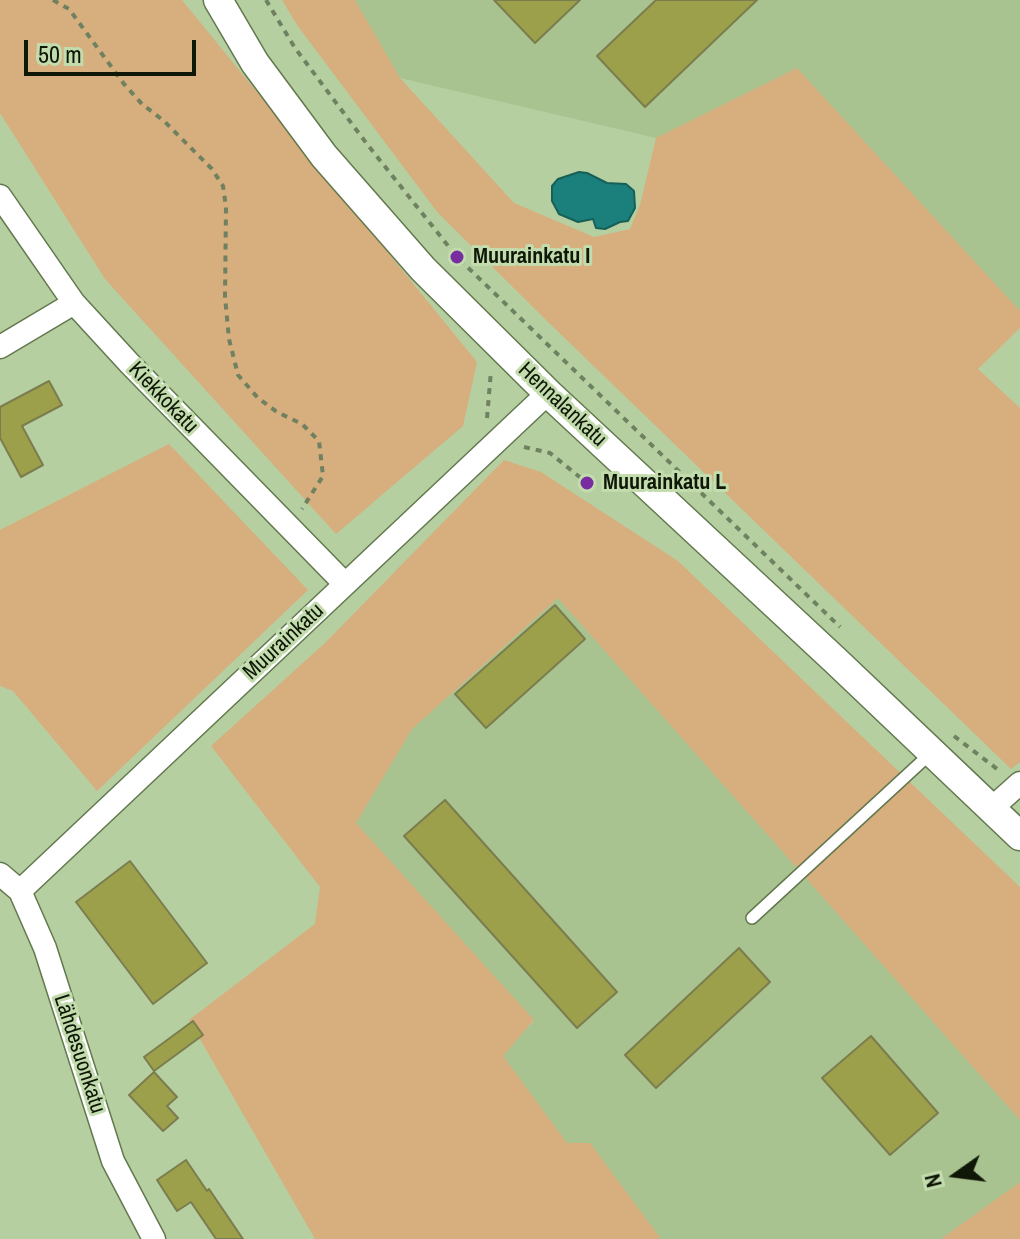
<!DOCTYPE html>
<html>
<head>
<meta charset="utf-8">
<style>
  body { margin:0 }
  #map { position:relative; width:1020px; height:1239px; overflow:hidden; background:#b6cfa1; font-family:"Archivo Narrow",sans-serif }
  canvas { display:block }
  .north { position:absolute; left:916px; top:1135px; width:80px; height:80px; -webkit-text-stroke:6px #c3dcae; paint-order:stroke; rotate:256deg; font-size:22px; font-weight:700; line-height:32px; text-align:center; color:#0f1707 }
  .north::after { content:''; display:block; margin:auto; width:28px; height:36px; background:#0f1707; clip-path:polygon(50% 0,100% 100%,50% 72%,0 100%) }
  .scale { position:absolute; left:24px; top:40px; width:172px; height:36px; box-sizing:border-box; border:4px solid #0f1707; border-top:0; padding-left:10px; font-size:24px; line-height:28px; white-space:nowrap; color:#0f1707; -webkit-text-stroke:6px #c3dcae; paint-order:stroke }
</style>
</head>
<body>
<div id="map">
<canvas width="1020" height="1239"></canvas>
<div class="north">N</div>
<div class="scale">50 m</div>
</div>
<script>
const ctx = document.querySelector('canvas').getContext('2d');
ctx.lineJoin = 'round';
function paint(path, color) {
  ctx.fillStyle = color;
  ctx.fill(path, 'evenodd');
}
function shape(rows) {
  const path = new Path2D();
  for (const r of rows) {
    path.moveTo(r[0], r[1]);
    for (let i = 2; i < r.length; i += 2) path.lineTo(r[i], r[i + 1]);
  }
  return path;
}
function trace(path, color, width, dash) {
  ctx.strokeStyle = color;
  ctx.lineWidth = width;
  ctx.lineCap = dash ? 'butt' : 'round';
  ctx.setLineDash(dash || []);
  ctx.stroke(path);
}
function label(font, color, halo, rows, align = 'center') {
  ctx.font = font + ' "Archivo Narrow",sans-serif';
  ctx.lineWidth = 6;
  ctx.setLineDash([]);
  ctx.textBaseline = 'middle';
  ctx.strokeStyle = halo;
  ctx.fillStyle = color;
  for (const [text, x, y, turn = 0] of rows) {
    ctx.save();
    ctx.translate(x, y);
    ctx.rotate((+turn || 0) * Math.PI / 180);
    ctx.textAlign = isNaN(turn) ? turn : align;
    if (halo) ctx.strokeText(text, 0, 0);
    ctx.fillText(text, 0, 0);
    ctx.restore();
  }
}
paint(shape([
  [355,0,1020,0,1020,311,797,68,656,138,400,78],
  [558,598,1020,1120,1020,1182,941,1239,661,1239,590,1144,567,1143,502,1055,534,1021,356,823,412,729]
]), '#a9c390');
paint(shape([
  [0,0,182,0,477,362,463,426,336,534,105,279,0,113],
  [282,0,355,0,400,78,514,203,594,237,630,229,640,205,656,138,797,68,1020,311,1020,328,978,369,1020,408,1020,762,1011,769,547,321,438,213,297,25],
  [169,444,308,590,97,791,13,691,0,686,0,530],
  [504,460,541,472,678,561,1020,887,1020,1120,558,598,412,729,356,823,534,1020,503,1056,567,1143,590,1143,661,1239,315,1239,189,1020,315,924,320,887,211,746,326,642],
  [1020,1182,1020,1239,941,1239]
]), '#d7ae7d');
const water = shape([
  [579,172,587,173,607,183,626,184,634,191,635,208,628,221,620,222,605,229,596,228,593,219,578,222,559,214,552,201,552,186,558,179,579,172]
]);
paint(water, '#1b807b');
trace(water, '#176058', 2);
const building = shape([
  [494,0,580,0,535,43,494,0],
  [656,0,757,0,645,107,597,56,656,0],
  [49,381,62,405,22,426,43,465,21,477,0,438,0,407,49,381],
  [555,605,585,639,486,728,455,694,555,605],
  [445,800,617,992,577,1028,404,836,445,800],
  [130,861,207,963,153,1004,76,902,130,861],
  [739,948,770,982,656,1088,625,1055,739,948],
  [193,1021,203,1035,154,1071,144,1057,193,1021],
  [871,1036,938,1113,890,1155,822,1078,871,1036],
  [154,1072,177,1097,167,1106,178,1118,163,1131,129,1095,154,1072],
  [186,1160,207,1191,209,1189,243,1239,216,1239,191,1202,177,1211,157,1180,186,1160]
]);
paint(building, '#9da04b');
trace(building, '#7b7d4e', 2);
const service = shape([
  [752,918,931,753]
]);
const minor = shape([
  [0,196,74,303,130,364,345,584],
  [0,347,74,303],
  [992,808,1020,783],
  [0,874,20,891,45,948,113,1161,154,1239],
  [20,891,548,393]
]);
const tertiary = shape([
  [218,0,255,63,324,156,423,269,548,393,836,661,1020,836]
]);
trace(service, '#62784e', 14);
trace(minor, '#62784e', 25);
trace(tertiary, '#62784e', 31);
trace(shape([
  [53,0,69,9,124,84,142,104,164,121,212,169,223,186,226,207,225,297,229,339,238,375,258,398,277,412,302,424,319,441,323,476,302,509],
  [266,0,295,48,367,144,457,257,840,627],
  [487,418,491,371],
  [524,447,550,453,587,483],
  [954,736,1001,772]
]), '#6f8160', 4, [6, 6]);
trace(service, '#fff', 11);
trace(minor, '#fff', 22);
trace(tertiary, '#fff', 28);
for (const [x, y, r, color] of [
  [457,257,8,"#782ea1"],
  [587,483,8,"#782ea1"]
]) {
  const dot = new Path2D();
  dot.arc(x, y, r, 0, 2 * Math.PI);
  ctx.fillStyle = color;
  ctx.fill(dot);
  trace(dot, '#c3dcae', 3);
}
label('bold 22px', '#0f1707', '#c3dcae', [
  ["Muurainkatu I",473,257],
  ["Muurainkatu L",603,483]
], 'left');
label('22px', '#0f1707', '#c3dcae', [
  ["Kiekkokatu",163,398,46],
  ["Hennalankatu",562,405,43],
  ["Muurainkatu",284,642,-43],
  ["Lähdesuonkatu",79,1054,72]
]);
</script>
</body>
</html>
